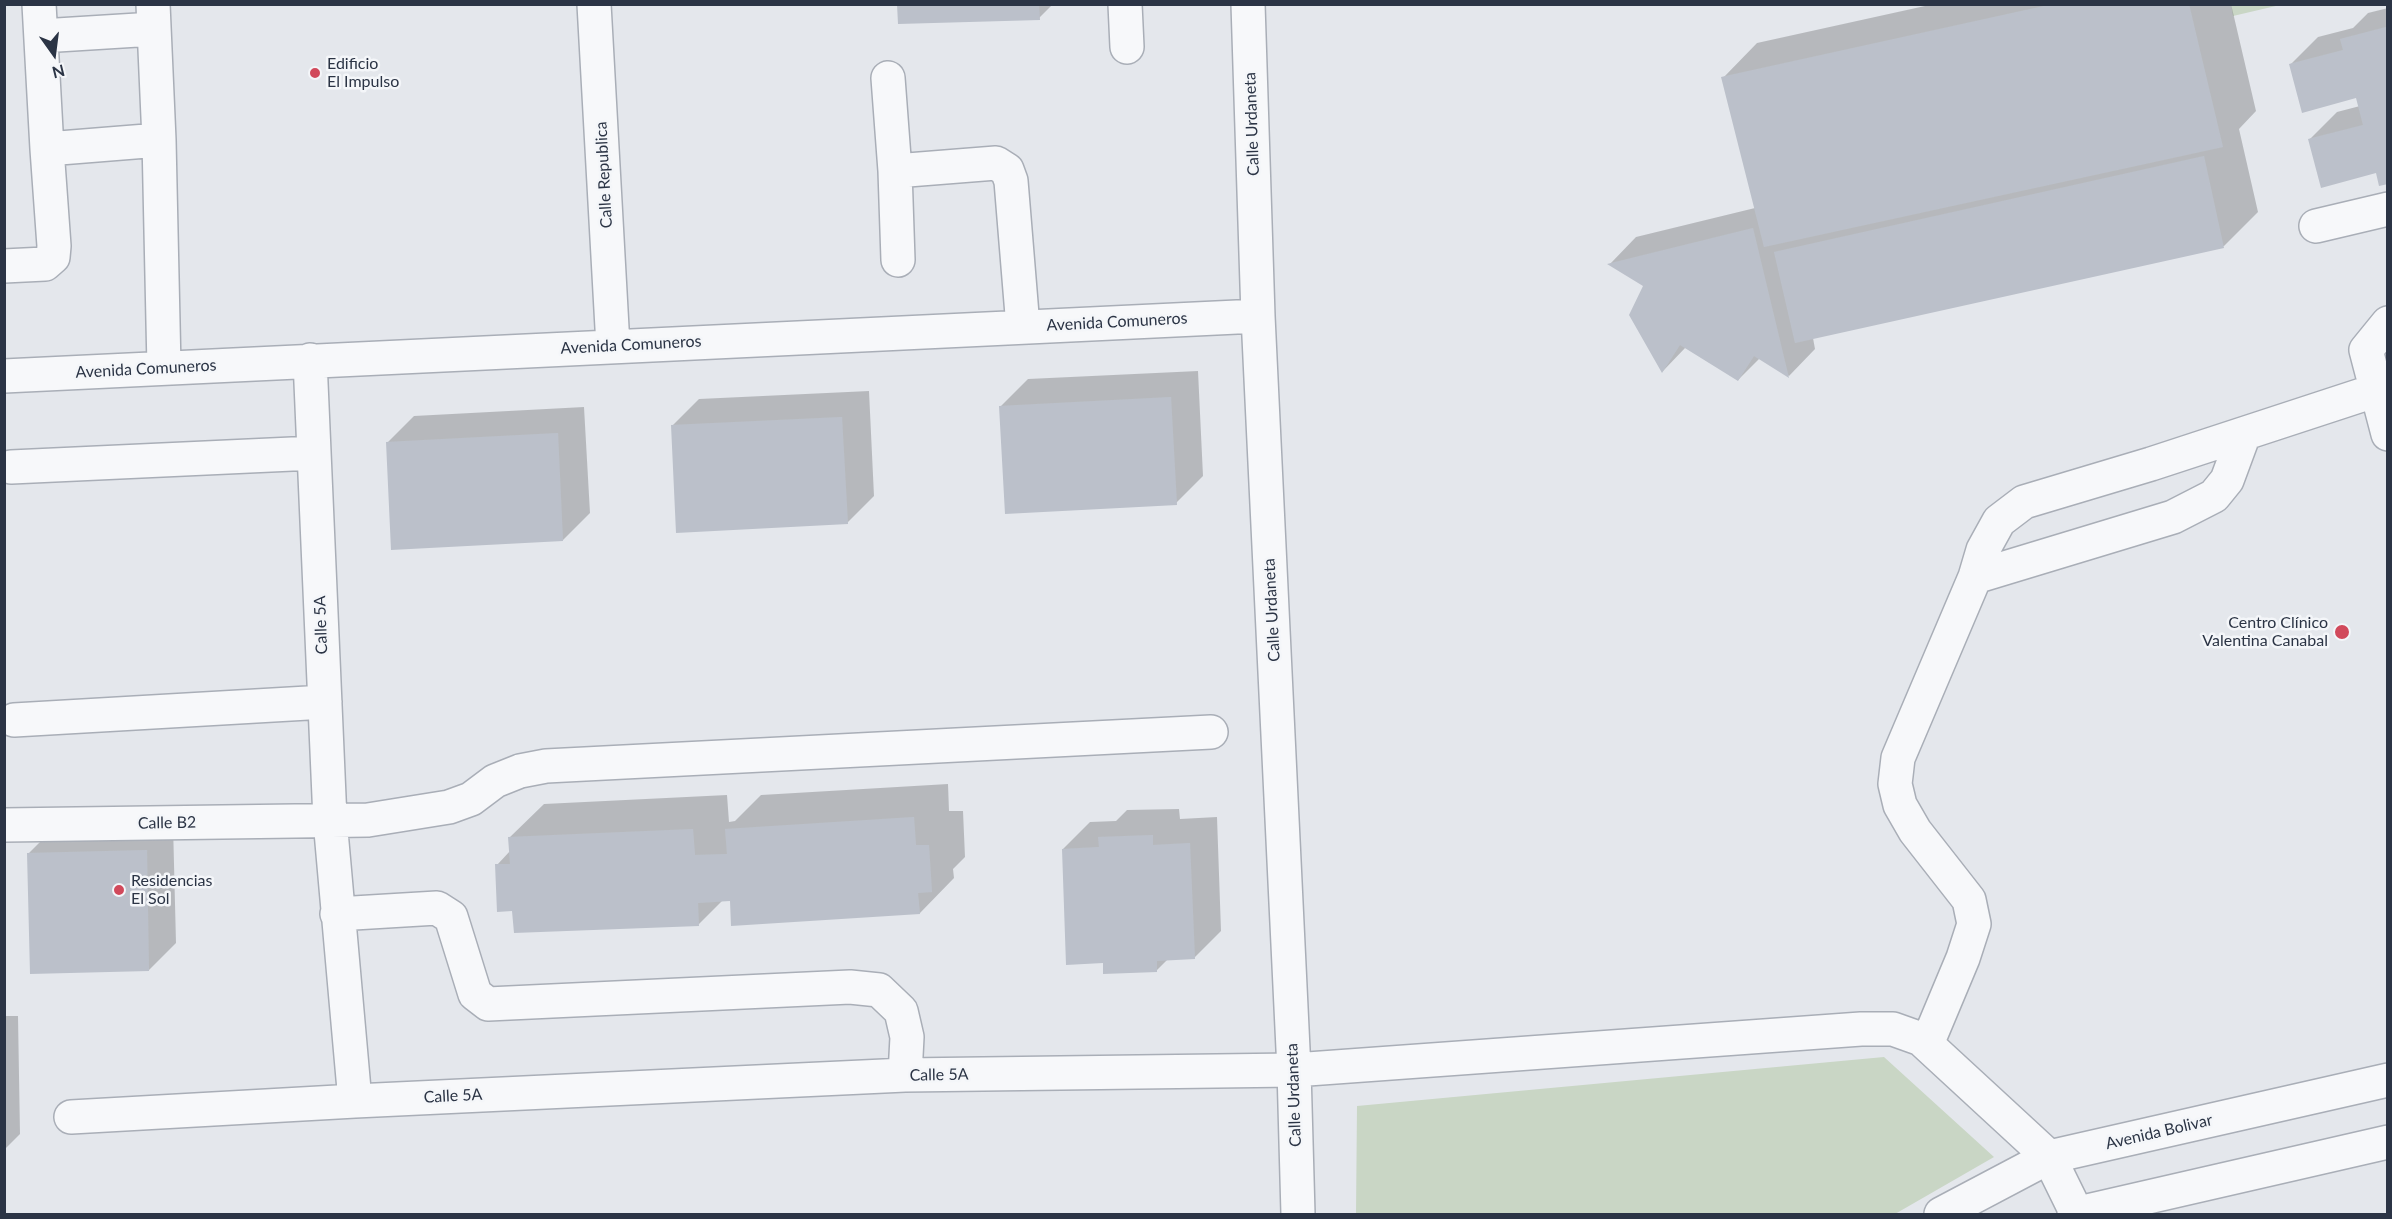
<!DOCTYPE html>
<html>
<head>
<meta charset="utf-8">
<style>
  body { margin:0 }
  #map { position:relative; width:2392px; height:1219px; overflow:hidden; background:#e4e7ec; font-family:Lato,sans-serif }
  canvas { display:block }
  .frame { position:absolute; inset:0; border:6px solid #2b3445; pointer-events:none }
  .north { position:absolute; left:24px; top:24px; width:60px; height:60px; -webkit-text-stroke:4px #f4f6f9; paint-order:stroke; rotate:166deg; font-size:16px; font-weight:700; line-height:24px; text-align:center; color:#2b3445 }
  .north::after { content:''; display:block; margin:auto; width:21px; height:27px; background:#2b3445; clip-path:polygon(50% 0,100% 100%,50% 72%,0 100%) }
</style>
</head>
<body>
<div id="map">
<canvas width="2392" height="1219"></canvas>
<div class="frame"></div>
<div class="north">N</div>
</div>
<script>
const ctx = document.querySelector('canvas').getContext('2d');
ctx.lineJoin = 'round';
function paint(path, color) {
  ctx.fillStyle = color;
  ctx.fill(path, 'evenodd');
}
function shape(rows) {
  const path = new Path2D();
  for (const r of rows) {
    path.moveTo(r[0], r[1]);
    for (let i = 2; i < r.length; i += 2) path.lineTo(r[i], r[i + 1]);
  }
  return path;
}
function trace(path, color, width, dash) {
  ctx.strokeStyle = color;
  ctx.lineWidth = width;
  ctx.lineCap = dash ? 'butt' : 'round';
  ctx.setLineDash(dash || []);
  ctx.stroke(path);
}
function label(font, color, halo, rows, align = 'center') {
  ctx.font = font + ' Lato,sans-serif';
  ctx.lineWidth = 5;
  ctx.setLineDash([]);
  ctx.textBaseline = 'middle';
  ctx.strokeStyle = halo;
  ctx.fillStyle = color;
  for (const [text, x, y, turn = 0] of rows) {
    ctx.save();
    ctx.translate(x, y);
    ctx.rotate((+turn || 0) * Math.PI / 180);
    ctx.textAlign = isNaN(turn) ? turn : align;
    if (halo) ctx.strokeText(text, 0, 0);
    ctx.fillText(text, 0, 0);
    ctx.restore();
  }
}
paint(shape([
  [2231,4,2280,4,2280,5,2233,16],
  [1884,1057,1994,1157,1895,1214,1356,1214,1357,1106]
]), '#c9d6c5');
paint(shape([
  [899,4,1053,4,1039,18],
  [1934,4,2231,4,2256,111,2239,129,2258,212,2224,246,1813,338,1815,349,1789,376,1760,358,1738,380,1686,347,1663,371,1645,285,1610,264,1636,237,1755,208,1723,78,1757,43],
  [2388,8,2388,182,2377,171,2310,139,2337,112,2360,106,2357,96,2291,64,2318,37,2353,28,2368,13],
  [1198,371,1203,476,1176,503,1001,406,1028,379],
  [869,391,874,496,847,523,672,426,699,399],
  [584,407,590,513,563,540,387,443,414,416],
  [948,784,949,811,963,811,965,857,953,869,954,878,920,913,723,900,699,924,514,910,497,865,510,851,509,838,544,804,727,795,729,822,735,821,761,795],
  [1179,809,1180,819,1217,817,1221,931,1194,958,1168,959,1156,971,1104,962,1063,849,1090,822,1116,821,1127,810],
  [173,824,176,943,149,970,29,853,56,826],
  [4,1016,18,1016,20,1134,4,1150]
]), '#0003');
paint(shape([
  [897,4,1039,4,1040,20,898,24],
  [2053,4,2189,4,2223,147,1764,247,1721,77],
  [2386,27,2388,184,2379,186,2376,173,2321,188,2308,139,2363,125,2356,98,2302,113,2289,64,2343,50,2340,39],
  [2204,156,2224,248,1795,343,1774,252],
  [1753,228,1789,378,1754,356,1738,381,1680,345,1662,373,1629,315,1643,286,1607,264],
  [1171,397,1177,505,1005,514,999,406],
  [842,417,848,524,676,533,671,425],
  [558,433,563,541,391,550,386,442],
  [914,817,916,845,929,845,932,892,918,893,920,914,731,926,730,901,698,903,699,926,514,933,512,911,497,912,495,864,510,864,508,837,693,829,695,855,727,854,725,829],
  [1153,835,1153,845,1190,843,1195,959,1157,961,1157,972,1103,974,1103,963,1066,965,1062,849,1099,847,1098,837],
  [147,850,149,971,30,974,27,853]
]), '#bbc0ca');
const minor = shape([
  [39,4,47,149],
  [153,4,159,140,164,368],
  [594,4,613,346],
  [1125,4,1127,47],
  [1248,4,1258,316,1294,1070,1298,1214],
  [41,36,154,29],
  [888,78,895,171],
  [2316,226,2388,209],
  [898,260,895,171,996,163,1007,170,1011,181,1023,327],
  [4,266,45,264,53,257,54,246,47,149,159,140],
  [2388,323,2366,350,2388,434],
  [310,360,330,820,355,1101,905,1075,1294,1070,1861,1029,1893,1029,1921,1039,2049,1157,2077,1214],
  [4,376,1258,316],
  [11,467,314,453],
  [1975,577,2173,517,2214,496,2227,480,2244,434],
  [14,720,325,702],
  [4,825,368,820,449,807,471,799,495,781,520,771,546,766,1211,732],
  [337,914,437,908,451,917,475,994,488,1004,850,987,879,990,901,1011,907,1037,905,1075],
  [1927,1044,1963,958,1974,924,1969,900,1915,831,1900,805,1895,784,1898,758,1975,577,1983,550,1999,521,2024,502,2151,464,2377,390],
  [71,1117,355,1101],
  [1941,1214,2049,1157,2388,1080],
  [2074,1214,2388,1142]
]);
trace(minor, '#a9aeb7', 36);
trace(minor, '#f7f8fa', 33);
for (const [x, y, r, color] of [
  [315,73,6,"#d1495b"],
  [2342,632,8,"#d1495b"],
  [119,890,6,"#d1495b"]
]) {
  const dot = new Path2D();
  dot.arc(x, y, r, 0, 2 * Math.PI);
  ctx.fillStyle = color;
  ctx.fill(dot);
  trace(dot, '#f4f6f9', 2);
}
label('16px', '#2b3445', '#f4f6f9', [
  ["Edificio",327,64],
  ["El Impulso",327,82],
  ["Centro Clínico",2328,623,"right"],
  ["Valentina Canabal",2328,641,"right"],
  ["Residencias",131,881],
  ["El Sol",131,899]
], 'left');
label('16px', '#2b3445', '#f4f6f9', [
  ["Calle Urdaneta",1252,124,-92],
  ["Calle Republica",604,175,-93],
  ["Avenida Comuneros",1117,322,-3],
  ["Avenida Comuneros",631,345,-3],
  ["Avenida Comuneros",146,369,-3],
  ["Calle Urdaneta",1272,610,-93],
  ["Calle 5A",321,625,-92],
  ["Calle B2",167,823,-1],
  ["Calle 5A",939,1075,-1],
  ["Calle Urdaneta",1294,1095,-92],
  ["Calle 5A",453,1096,-3],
  ["Avenida Bolivar",2159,1132,-13]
]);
</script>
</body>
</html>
